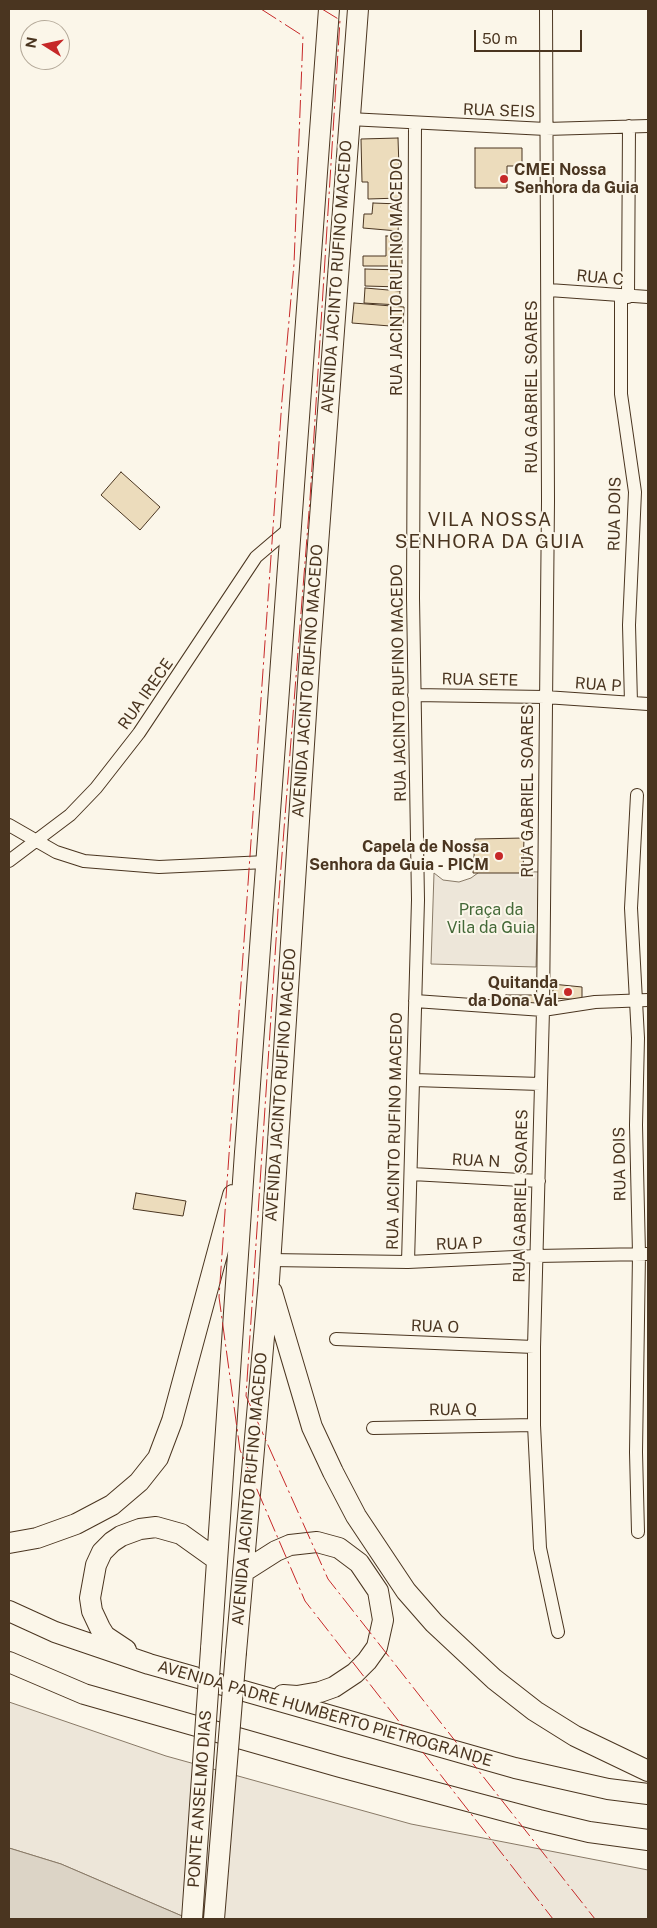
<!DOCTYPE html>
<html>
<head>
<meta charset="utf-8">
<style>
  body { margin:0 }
  #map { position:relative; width:657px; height:1928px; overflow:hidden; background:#fbf6e9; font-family:"Public Sans",sans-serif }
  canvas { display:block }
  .frame { position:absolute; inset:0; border:10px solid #4a3520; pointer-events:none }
  .north { position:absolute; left:20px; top:20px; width:50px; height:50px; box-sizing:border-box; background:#fbf6e9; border:1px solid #b4a999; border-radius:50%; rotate:280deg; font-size:14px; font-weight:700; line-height:20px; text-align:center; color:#4a3520 }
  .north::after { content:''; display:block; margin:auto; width:18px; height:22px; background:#c62828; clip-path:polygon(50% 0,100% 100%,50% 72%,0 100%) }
  .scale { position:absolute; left:474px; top:30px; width:108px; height:22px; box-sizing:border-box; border:2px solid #4a3520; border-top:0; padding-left:6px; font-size:15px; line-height:18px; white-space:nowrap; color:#4a3520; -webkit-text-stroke:4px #fbf6e9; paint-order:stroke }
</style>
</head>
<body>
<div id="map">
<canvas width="657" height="1928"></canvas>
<div class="frame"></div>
<div class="north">N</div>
<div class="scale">50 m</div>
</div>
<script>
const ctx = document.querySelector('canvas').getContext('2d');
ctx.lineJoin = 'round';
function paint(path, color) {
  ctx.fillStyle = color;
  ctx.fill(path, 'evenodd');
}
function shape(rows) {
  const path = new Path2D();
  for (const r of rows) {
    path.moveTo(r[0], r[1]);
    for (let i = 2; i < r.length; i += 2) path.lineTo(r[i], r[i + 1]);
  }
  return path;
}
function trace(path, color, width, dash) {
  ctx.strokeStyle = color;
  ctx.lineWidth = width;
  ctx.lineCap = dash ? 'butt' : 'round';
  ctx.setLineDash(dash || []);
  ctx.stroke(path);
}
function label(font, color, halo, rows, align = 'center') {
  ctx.font = font + ' "Public Sans",sans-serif';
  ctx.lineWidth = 4;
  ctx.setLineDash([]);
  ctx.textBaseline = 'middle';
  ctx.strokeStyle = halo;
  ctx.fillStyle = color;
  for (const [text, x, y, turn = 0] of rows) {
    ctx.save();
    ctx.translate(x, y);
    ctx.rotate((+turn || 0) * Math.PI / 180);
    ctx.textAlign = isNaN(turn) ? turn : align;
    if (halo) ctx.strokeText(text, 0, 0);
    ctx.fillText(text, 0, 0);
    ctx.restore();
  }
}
const green = shape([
  [482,870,539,872,536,967,431,964,434,873,443,880,459,882,471,878,482,870],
  [9,1702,166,1756,411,1824,648,1870,648,1919,189,1919,61,1864,9,1848,9,1702]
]);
paint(green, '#ede6d9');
trace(green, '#887966', 1);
const water = shape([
  [9,1848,61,1864,189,1919,9,1919,9,1848]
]);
paint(water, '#dcd4c6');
trace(water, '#887966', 1);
const building = shape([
  [398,138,400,198,368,199,368,182,362,182,361,139,398,138],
  [475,148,522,148,522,166,507,166,507,188,475,188,475,148],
  [373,203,400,204,398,231,363,228,364,214,372,214,373,203],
  [386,236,402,236,402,266,363,266,363,256,386,256,386,236],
  [365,269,401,270,401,287,365,286,365,269],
  [365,288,400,291,399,305,364,303,365,288],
  [354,303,404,307,403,327,352,323,354,303],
  [121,472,160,507,140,530,101,495,121,472],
  [524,838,523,873,473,873,475,839,524,838],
  [552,984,582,987,582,1000,554,998,552,984],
  [506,995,534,995,535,1008,505,1006,506,995],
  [136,1193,186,1201,183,1216,133,1209,136,1193]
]);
paint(building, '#ecdcbc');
trace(building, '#4a3520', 1);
const street = shape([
  [546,9,548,501,543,1010,534,1347,534,1425,540,1548,558,1632],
  [349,119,546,129,648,126],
  [549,290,648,297],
  [621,296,621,394,635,492,629,625,631,703],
  [628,297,629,126],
  [414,695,545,697,648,704],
  [637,795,631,908,638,1038,636,1125,639,1254,636,1452,638,1532],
  [9,825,56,852,84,861,159,867,266,862],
  [9,861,70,815,96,788,139,733,256,557,290,528],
  [415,1001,543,1010,595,1002,648,1000],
  [414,1080,540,1084],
  [412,1174,539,1181],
  [270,1260,408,1262,536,1256,648,1254],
  [408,1262,418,900,413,598,415,124],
  [336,1339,534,1347],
  [373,1428,534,1425]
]);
const primary = shape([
  [272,1292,312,1427,333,1472,356,1516,406,1591,434,1623,494,1679,535,1711,575,1736,648,1771],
  [9,1543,37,1538,76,1524,112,1505,139,1482,158,1458,172,1421,233,1195],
  [243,1572,276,1551,290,1545,317,1542,339,1548,359,1563,378,1591,383,1620,377,1647,367,1661,355,1673,334,1687,320,1692,297,1696,283,1695],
  [9,1611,55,1632,149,1664,515,1768,608,1789,648,1794],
  [211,1649,245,1152,329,9],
  [126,1650,105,1636,100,1628,92,1611,90,1598,96,1565,102,1552,112,1542,121,1536,140,1529,156,1527,181,1534,216,1559],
  [236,1652,269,1280,310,652,358,9],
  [9,1662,84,1694,340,1767,539,1820,589,1832,648,1840]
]);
trace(street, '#4a3520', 14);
trace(primary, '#4a3520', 22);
trace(street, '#fbf6e9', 12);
trace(primary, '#fbf6e9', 20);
const primaryBridge = shape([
  [192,1919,211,1649],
  [214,1919,236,1652]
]);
trace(primaryBridge, '#4a3520', 22, []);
trace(primaryBridge, '#fbf6e9', 20);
trace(shape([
  [261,9,303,36,294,264,282,400,219,1297,240,1450,305,1601,553,1919],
  [322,9,340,20,310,499,280,880,246,1396,328,1579,595,1919]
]), '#c62828', 1, [18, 4, 2.5, 4]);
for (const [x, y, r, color] of [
  [504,179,5,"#c62828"],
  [499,856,5,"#c62828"],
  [568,992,5,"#c62828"]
]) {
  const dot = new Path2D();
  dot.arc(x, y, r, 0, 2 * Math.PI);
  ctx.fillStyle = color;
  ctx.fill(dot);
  trace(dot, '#fbf6e9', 2);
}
label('16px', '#4a3520', '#fbf6e9', [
  ["RUA SEIS",499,111,2],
  ["AVENIDA JACINTO RUFINO MACEDO",337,277,-86],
  ["RUA JACINTO RUFINO MACEDO",397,277,-90],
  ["RUA C",600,278,5],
  ["RUA GABRIEL SOARES",532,387,-90],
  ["RUA DOIS",615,514,-89],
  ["RUA SETE",480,680,1],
  ["AVENIDA JACINTO RUFINO MACEDO",308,681,-86],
  ["RUA JACINTO RUFINO MACEDO",399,683,-91],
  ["RUA P",598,685,4],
  ["RUA IRECE",146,694,-55],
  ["RUA GABRIEL SOARES",528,791,-90],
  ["AVENIDA JACINTO RUFINO MACEDO",281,1085,-86],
  ["RUA JACINTO RUFINO MACEDO",395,1131,-89],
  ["RUA N",476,1161,3],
  ["RUA DOIS",620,1164,-91],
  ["RUA GABRIEL SOARES",521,1196,-89],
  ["RUA P",459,1244,-2],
  ["RUA O",435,1327,2],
  ["RUA Q",453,1410,-1],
  ["AVENIDA JACINTO RUFINO MACEDO",250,1489,-85],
  ["AVENIDA PADRE HUMBERTO PIETROGRANDE",325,1714,16],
  ["PONTE ANSELMO DIAS",200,1799,-86]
]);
label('bold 16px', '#4a3520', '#fbf6e9', [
  ["CMEI Nossa",514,170,"left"],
  ["Senhora da Guia",514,188,"left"],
  ["Capela de Nossa",489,847],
  ["Senhora da Guia - PICM",489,865],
  ["Quitanda",558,983],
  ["da Dona Val",558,1001]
], 'right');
label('16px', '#436837', '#fbf6e9', [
  ["Praça da",491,910],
  ["Vila da Guia",491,928]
]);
ctx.letterSpacing = '1px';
label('19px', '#4a3520', '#fbf6e9', [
  ["VILA NOSSA",490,520],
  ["SENHORA DA GUIA",490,542]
]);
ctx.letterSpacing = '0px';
</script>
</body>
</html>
